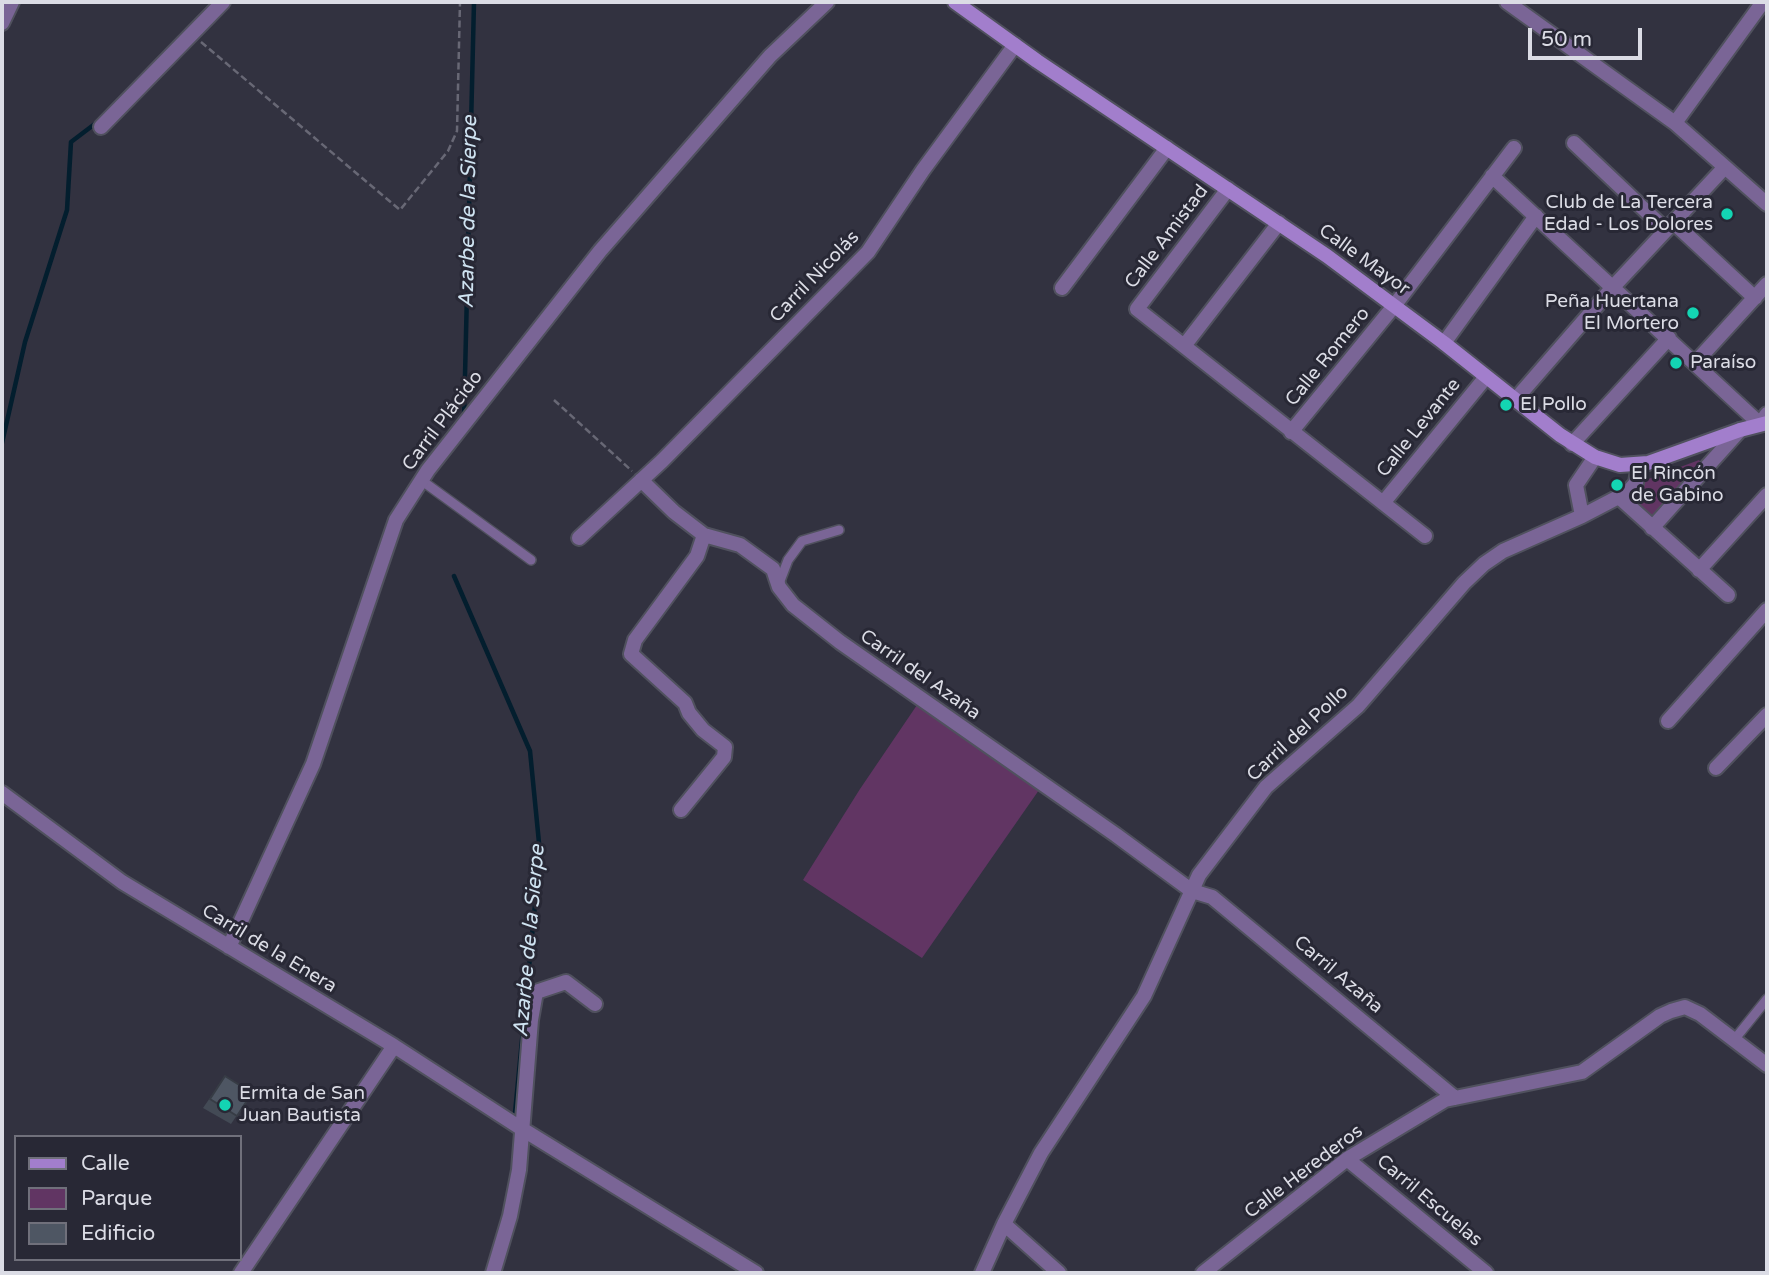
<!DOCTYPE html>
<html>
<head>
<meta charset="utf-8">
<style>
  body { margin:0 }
  #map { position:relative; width:1769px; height:1275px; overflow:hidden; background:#323240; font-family:"Varela Round",sans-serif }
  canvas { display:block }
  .frame { position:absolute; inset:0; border:4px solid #dbdce5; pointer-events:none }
  .legend { position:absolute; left:14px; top:1135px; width:228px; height:126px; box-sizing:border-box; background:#282835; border:2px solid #70707b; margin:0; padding:9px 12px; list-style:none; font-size:21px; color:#dbdce5 }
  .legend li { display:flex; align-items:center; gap:14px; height:35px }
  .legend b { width:35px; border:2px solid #70707b }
  .scale { position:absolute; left:1528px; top:28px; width:114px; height:32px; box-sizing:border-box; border:4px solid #dbdce5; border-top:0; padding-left:9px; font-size:21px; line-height:24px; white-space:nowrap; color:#dbdce5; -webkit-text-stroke:5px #282835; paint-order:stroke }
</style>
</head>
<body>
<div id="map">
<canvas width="1769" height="1275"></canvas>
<div class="frame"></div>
<ul class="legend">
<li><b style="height:9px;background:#a27ecc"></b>Calle</li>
<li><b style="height:19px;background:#613563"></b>Parque</li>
<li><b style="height:19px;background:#4e5663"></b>Edificio</li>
</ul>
<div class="scale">50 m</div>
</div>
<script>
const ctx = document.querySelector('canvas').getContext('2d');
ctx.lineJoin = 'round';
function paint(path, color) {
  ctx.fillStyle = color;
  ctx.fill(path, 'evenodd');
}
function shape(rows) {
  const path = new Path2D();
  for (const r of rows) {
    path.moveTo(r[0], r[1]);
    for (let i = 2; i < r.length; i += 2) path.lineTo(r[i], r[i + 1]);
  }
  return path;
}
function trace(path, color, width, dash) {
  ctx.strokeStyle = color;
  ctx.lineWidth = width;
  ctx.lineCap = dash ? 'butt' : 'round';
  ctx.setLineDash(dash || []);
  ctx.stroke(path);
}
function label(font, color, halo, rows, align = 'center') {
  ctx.font = font + ' "Varela Round",sans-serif';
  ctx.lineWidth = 6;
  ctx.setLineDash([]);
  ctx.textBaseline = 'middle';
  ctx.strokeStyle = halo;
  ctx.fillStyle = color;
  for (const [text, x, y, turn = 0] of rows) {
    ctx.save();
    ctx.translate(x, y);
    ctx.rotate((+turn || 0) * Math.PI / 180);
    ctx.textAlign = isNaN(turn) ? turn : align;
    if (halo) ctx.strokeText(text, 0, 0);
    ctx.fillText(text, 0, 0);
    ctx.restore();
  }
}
paint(shape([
  [1699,460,1703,465,1651,521,1631,503,1631,498,1643,481],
  [917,705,1039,790,922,958,803,880,860,789]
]), '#613563');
trace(shape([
  [464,417,474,2],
  [2,443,25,342,67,210,71,142,100,120],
  [454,576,530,751,540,853,515,1113]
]), '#031e2e', 4.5);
const lane = shape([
  [421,480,531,560],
  [780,581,788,560,802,541,839,530],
  [1734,1040,1767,999]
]);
const street = shape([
  [1507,2,1675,123,1767,204],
  [2,23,12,2],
  [1675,123,1763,2],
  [101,127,223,2],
  [1574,143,1666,230],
  [1492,176,1760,424,1767,414],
  [1228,189,1137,309,1425,536],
  [1673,222,1755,298],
  [1062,288,1167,148],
  [1444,343,1536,216],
  [1184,346,1279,223],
  [1695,363,1767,284],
  [1515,400,1613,287,1725,167],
  [1291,432,1394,306,1514,148],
  [1572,444,1669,338],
  [641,480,674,512,704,535,740,545,773,569,779,587,793,605,840,642,1116,835,1192,891,1212,897,1455,1098],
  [1619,497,1728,595],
  [1383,503,1486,377],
  [1582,516,1576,485,1595,457],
  [1652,528,1740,430],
  [579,538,662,461,868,252,923,170,1015,45],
  [1699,570,1767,495],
  [1668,721,1767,610],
  [1716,768,1767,715],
  [2,793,122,882,394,1046,522,1129,756,1273],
  [681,810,724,757,725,747,703,730,689,713,685,703,631,654,635,640,697,556,704,535],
  [229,947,313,764,396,520,428,470,600,251,770,56,827,2],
  [1347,1159,1486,1273],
  [1004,1224,1041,1153,1144,996,1199,875,1266,787,1358,706,1464,583,1484,564,1503,551,1582,516,1628,492,1636,483,1639,464],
  [241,1273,394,1046],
  [493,1273,510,1216,519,1170,531,1020,536,992,566,982,595,1004],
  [982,1273,1004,1224,1059,1273],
  [1203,1273,1347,1159,1445,1100,1582,1072,1660,1016,1671,1011,1685,1007,1700,1014,1767,1065]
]);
const secondary = shape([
  [955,2,1037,61,1327,256,1444,343,1560,435,1595,457,1620,465,1648,463,1740,430,1767,423]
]);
trace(lane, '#50515e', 12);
trace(street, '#50515e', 18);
trace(secondary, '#50515e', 18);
trace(shape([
  [201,42,400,210,448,151,457,131,460,2],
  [554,400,632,471]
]), '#686875', 2.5, [7, 3.5]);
trace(lane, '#7a6596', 9);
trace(street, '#7a6596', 14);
trace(secondary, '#a27ecc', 14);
paint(shape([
  [225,1076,252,1093,231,1124,203,1108]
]), '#434a55');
const building = shape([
  [225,1076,252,1093,237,1116,210,1099,225,1076]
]);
paint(building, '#4e5663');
trace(building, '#373c45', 2);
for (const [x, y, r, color] of [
  [1727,214,7,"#13d5b3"],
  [1693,313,7,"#13d5b3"],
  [1676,363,7,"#13d5b3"],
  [1506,405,7,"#13d5b3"],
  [1617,485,7,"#13d5b3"],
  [225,1105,7,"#13d5b3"]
]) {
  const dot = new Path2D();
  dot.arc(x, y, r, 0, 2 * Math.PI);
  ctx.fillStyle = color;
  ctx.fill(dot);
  trace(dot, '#282835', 2.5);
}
label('19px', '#dbdce5', '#282835', [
  ["Club de La Tercera",1713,203,"right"],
  ["Edad - Los Dolores",1713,225,"right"],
  ["Peña Huertana",1679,302,"right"],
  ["El Mortero",1679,324,"right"],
  ["Paraíso",1690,363],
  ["El Pollo",1520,405],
  ["El Rincón",1631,474],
  ["de Gabino",1631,496],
  ["Ermita de San",239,1094],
  ["Juan Bautista",239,1116]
], 'left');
label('19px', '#dbdce5', '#282835', [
  ["Calle Amistad",1167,237,-53],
  ["Calle Mayor",1364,260,36],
  ["Carril Nicolás",815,277,-46],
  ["Calle Romero",1328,357,-51],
  ["Carril Plácido",443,421,-53],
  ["Calle Levante",1419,428,-51],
  ["Carril del Azaña",920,675,35],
  ["Carril del Pollo",1298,734,-43],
  ["Carril de la Enera",269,949,31],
  ["Carril Azaña",1338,975,40],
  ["Calle Herederos",1304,1172,-37],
  ["Carril Escuelas",1429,1201,40]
]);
label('italic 21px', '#cfe3f1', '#282835', [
  ["Azarbe de la Sierpe",469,212,-89],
  ["Azarbe de la Sierpe",530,941,-85]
]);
</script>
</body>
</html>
